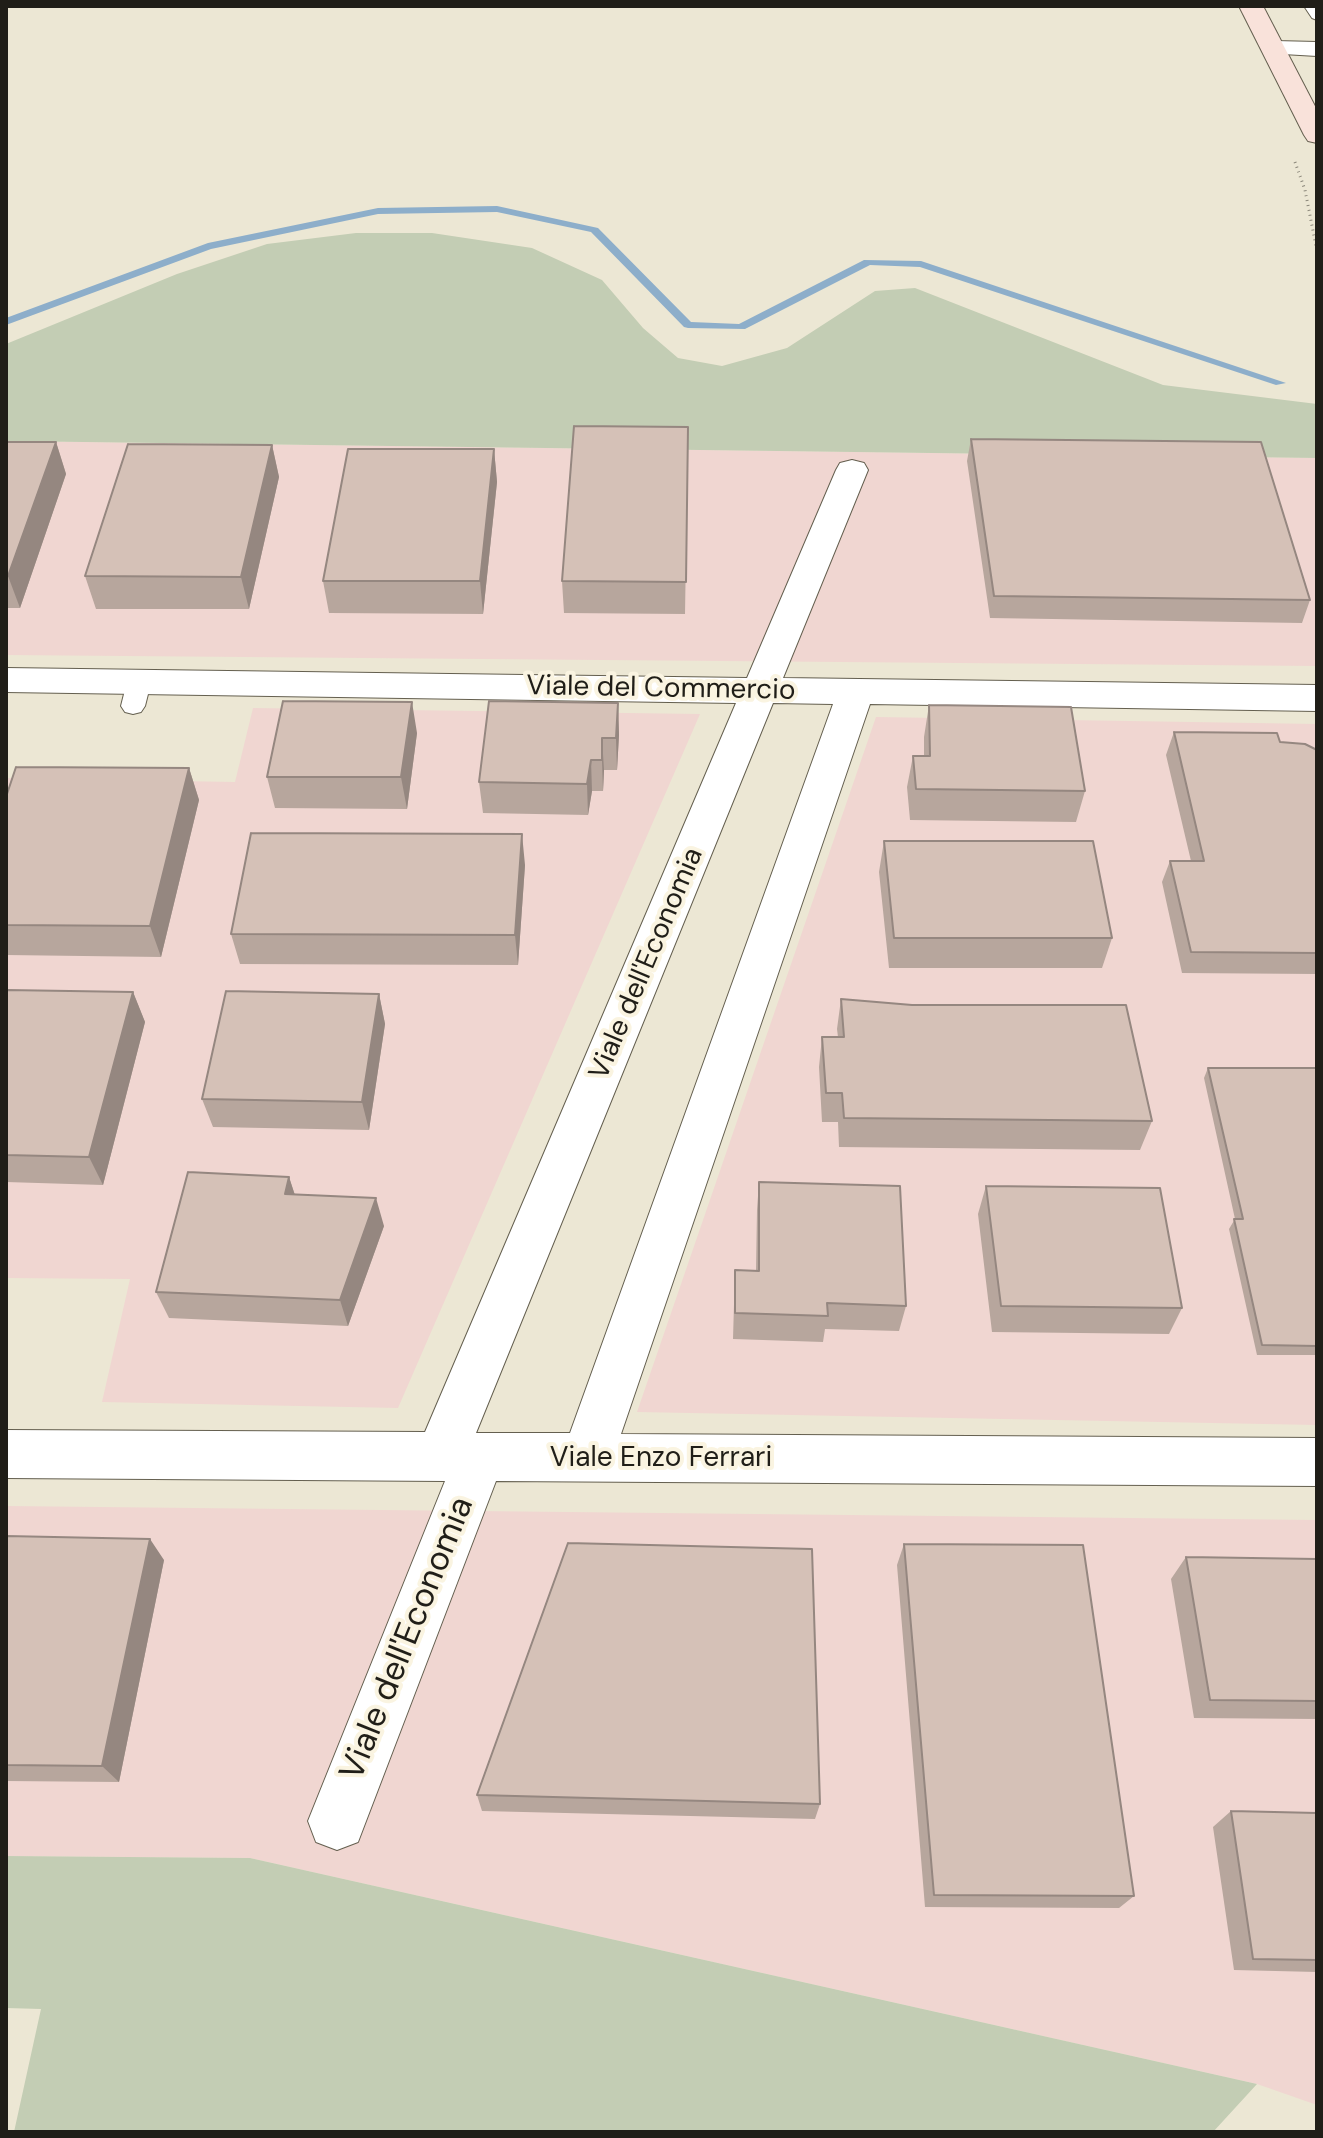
<!DOCTYPE html>
<html>
<head>
<meta charset="utf-8">
<style>
  body { margin:0 }
  #map { position:relative; width:1323px; height:2138px; overflow:hidden; background:#ece7d4; font-family:"DM Sans",sans-serif }
  canvas { display:block }
  .frame { position:absolute; inset:0; border:8px solid #201e18; pointer-events:none }
</style>
</head>
<body>
<div id="map">
<canvas width="1323" height="2138"></canvas>
<div class="frame"></div>
</div>
<script>
const ctx = document.querySelector('canvas').getContext('2d');
ctx.lineJoin = 'round';
function paint(path, color) {
  ctx.fillStyle = color;
  ctx.fill(path, 'evenodd');
}
function shape(rows) {
  const path = new Path2D();
  for (const r of rows) {
    path.moveTo(r[0], r[1]);
    for (let i = 2; i < r.length; i += 2) path.lineTo(r[i], r[i + 1]);
  }
  return path;
}
function trace(path, color, width, dash) {
  ctx.strokeStyle = color;
  ctx.lineWidth = width;
  ctx.lineCap = dash ? 'butt' : 'round';
  ctx.setLineDash(dash || []);
  ctx.stroke(path);
}
function label(font, color, halo, rows, align = 'center') {
  ctx.font = font + ' "DM Sans",sans-serif';
  ctx.lineWidth = 8;
  ctx.setLineDash([]);
  ctx.textBaseline = 'middle';
  ctx.strokeStyle = halo;
  ctx.fillStyle = color;
  for (const [text, x, y, turn = 0] of rows) {
    ctx.save();
    ctx.translate(x, y);
    ctx.rotate((+turn || 0) * Math.PI / 180);
    ctx.textAlign = isNaN(turn) ? turn : align;
    if (halo) ctx.strokeText(text, 0, 0);
    ctx.fillText(text, 0, 0);
    ctx.restore();
  }
}
paint(shape([
  [6,441,1317,458,1317,666,6,655],
  [253,708,700,714,398,1408,102,1402,130,1279,6,1278,6,778,235,782],
  [876,717,1317,724,1317,1425,637,1412],
  [6,1506,1317,1520,1317,2105,1257,2084,250,1858,6,1856]
]), '#f0d6d1');
paint(shape([
  [356,233,432,233,532,248,602,280,643,328,678,358,722,366,787,348,875,291,915,288,1163,385,1317,404,1317,458,6,441,6,344,177,274,267,244],
  [6,1856,250,1858,1257,2084,1213,2132,14,2132,41,2009,6,2008]
]), '#c3cdb4');
paint(shape([
  [497,206,598,228,691,322,739,324,864,260,921,261,1286,383,1276,385,920,267,870,265,745,329,688,328,684,327,591,232,497,212,378,214,211,249,6,325,6,318,208,243,378,208,497,206]
]), '#8daeca');
const lane = shape([
  [1304,6,1317,6,1317,20,1312,18,1304,6],
  [139,674,147,676,151,682,145,706,141,712,133,714,125,712,121,706,127,682,131,676,139,674]
]);
const street = shape([
  [1275,41,1317,42,1317,56,1266,53,1263,48,1266,43,1275,41],
  [852,460,864,463,868,470,783,678,1317,685,1317,711,870,704,621,1434,1317,1438,1317,1486,496,1481,358,1842,337,1850,316,1842,308,1821,445,1481,6,1478,6,1430,425,1432,736,703,6,692,6,668,747,678,836,470,840,463,852,460],
  [773,703,833,704,570,1433,476,1433,773,703]
]);
const secondary = shape([
  [1239,6,1263,6,1317,110,1317,143,1308,141,1304,135,1239,6]
]);
trace(lane, '#645f4f', 2);
trace(street, '#645f4f', 2);
trace(secondary, '#645f4f', 2);
trace(shape([
  [1295,162,1305,190,1317,251]
]), '#8c887b', 3, [1, 4]);
paint(lane, '#fff');
paint(street, '#fff');
paint(secondary, '#f9e2da');
paint(shape([
  [688,427,685,614,564,613,562,581],
  [971,439,1310,600,1302,623,990,618,967,461],
  [6,442,56,442,66,474,20,608,6,608],
  [272,445,279,477,249,609,96,609,85,576],
  [494,449,497,482,483,614,329,613,323,581],
  [618,703,619,735,617,770,604,770,603,791,592,791,588,815,483,813,479,782],
  [929,705,1085,791,1076,822,910,820,907,787,913,756,924,756,924,737],
  [1174,732,1280,742,1317,750,1317,974,1182,973,1162,882,1170,861,1191,861,1166,755],
  [417,733,407,809,275,808,267,777],
  [189,768,199,800,161,957,6,955,6,797],
  [884,841,1112,938,1102,968,889,968,879,872],
  [525,865,518,965,240,964,231,934],
  [6,990,133,992,145,1022,103,1185,6,1182],
  [379,994,385,1024,369,1130,213,1127,202,1099],
  [841,999,1152,1121,1140,1150,839,1147,838,1122,822,1122,819,1067,822,1037,838,1037,837,1029],
  [1208,1068,1317,1068,1317,1355,1257,1355,1229,1229,1235,1219,1204,1078],
  [289,1177,295,1195,384,1226,348,1326,169,1318,156,1292],
  [759,1182,906,1306,899,1331,825,1329,823,1342,733,1339,735,1270,756,1271,757,1210],
  [986,1186,1182,1308,1169,1334,992,1332,978,1214],
  [6,1536,164,1560,119,1782,6,1781],
  [904,1544,1134,1896,1119,1908,925,1907,897,1565],
  [1186,1557,1317,1559,1317,1719,1194,1718,1171,1579],
  [477,1795,820,1804,815,1819,482,1811],
  [1231,1811,1317,1813,1317,1972,1234,1970,1213,1827]
]), '#b7a69d');
paint(shape([
  [56,442,66,474,20,608,8,576],
  [272,445,279,477,249,609,241,577],
  [494,449,497,482,483,614,480,581],
  [412,702,417,733,407,809,401,777],
  [618,703,619,735,617,770,616,738],
  [602,738,604,770,603,791,602,760],
  [591,760,592,791,588,815,587,784],
  [189,768,199,800,161,957,150,926],
  [522,834,525,865,518,965,515,935],
  [133,992,145,1022,103,1185,89,1157],
  [379,994,385,1024,369,1130,362,1102],
  [289,1177,298,1205,285,1194],
  [376,1198,384,1226,348,1326,340,1300],
  [150,1539,164,1560,119,1782,102,1766]
]), '#958780');
const building = shape([
  [574,426,688,427,686,582,562,581,574,426],
  [971,439,1261,442,1310,600,994,596,971,439],
  [6,442,56,442,8,576,6,576,6,442],
  [128,444,272,445,241,577,85,576,128,444],
  [348,449,494,449,480,581,323,581,348,449],
  [283,701,412,702,401,777,267,777,283,701],
  [489,701,618,703,616,738,602,738,602,760,591,760,587,784,479,782,489,701],
  [929,705,1071,707,1085,791,916,789,913,756,930,756,929,705],
  [1174,732,1277,733,1280,742,1305,744,1317,750,1317,953,1191,952,1170,861,1204,861,1174,732],
  [16,767,189,768,150,926,6,925,6,797,16,767],
  [251,833,522,834,515,935,231,934,251,833],
  [884,841,1093,841,1112,938,894,938,884,841],
  [6,990,133,992,89,1157,6,1155,6,990],
  [226,991,379,994,362,1102,202,1099,226,991],
  [841,999,912,1005,1126,1005,1152,1121,844,1118,842,1093,826,1093,822,1037,844,1037,841,999],
  [1208,1068,1317,1068,1317,1346,1262,1345,1234,1219,1243,1219,1208,1068],
  [188,1172,289,1177,285,1194,376,1198,340,1300,156,1292,188,1172],
  [759,1182,900,1186,906,1306,827,1303,828,1316,735,1313,735,1270,759,1271,759,1182],
  [986,1186,1160,1188,1182,1308,1001,1306,986,1186],
  [6,1536,150,1539,102,1766,6,1765,6,1536],
  [568,1543,812,1549,820,1804,477,1795,568,1543],
  [904,1544,1083,1545,1134,1896,934,1895,904,1544],
  [1186,1557,1317,1559,1317,1701,1210,1700,1186,1557],
  [1231,1811,1317,1813,1317,1960,1253,1959,1231,1811]
]);
paint(building, '#d5c1b7');
trace(building, '#958780', 2);
label('28px', '#201e18', '#faf4e1', [
  ["Viale del Commercio",661,689,1],
  ["Viale dell'Economia",647,964,-67],
  ["Viale Enzo Ferrari",661,1459]
]);
label('34px', '#201e18', '#faf4e1', [
  ["Viale dell'Economia",408,1639,-68]
]);
</script>
</body>
</html>
